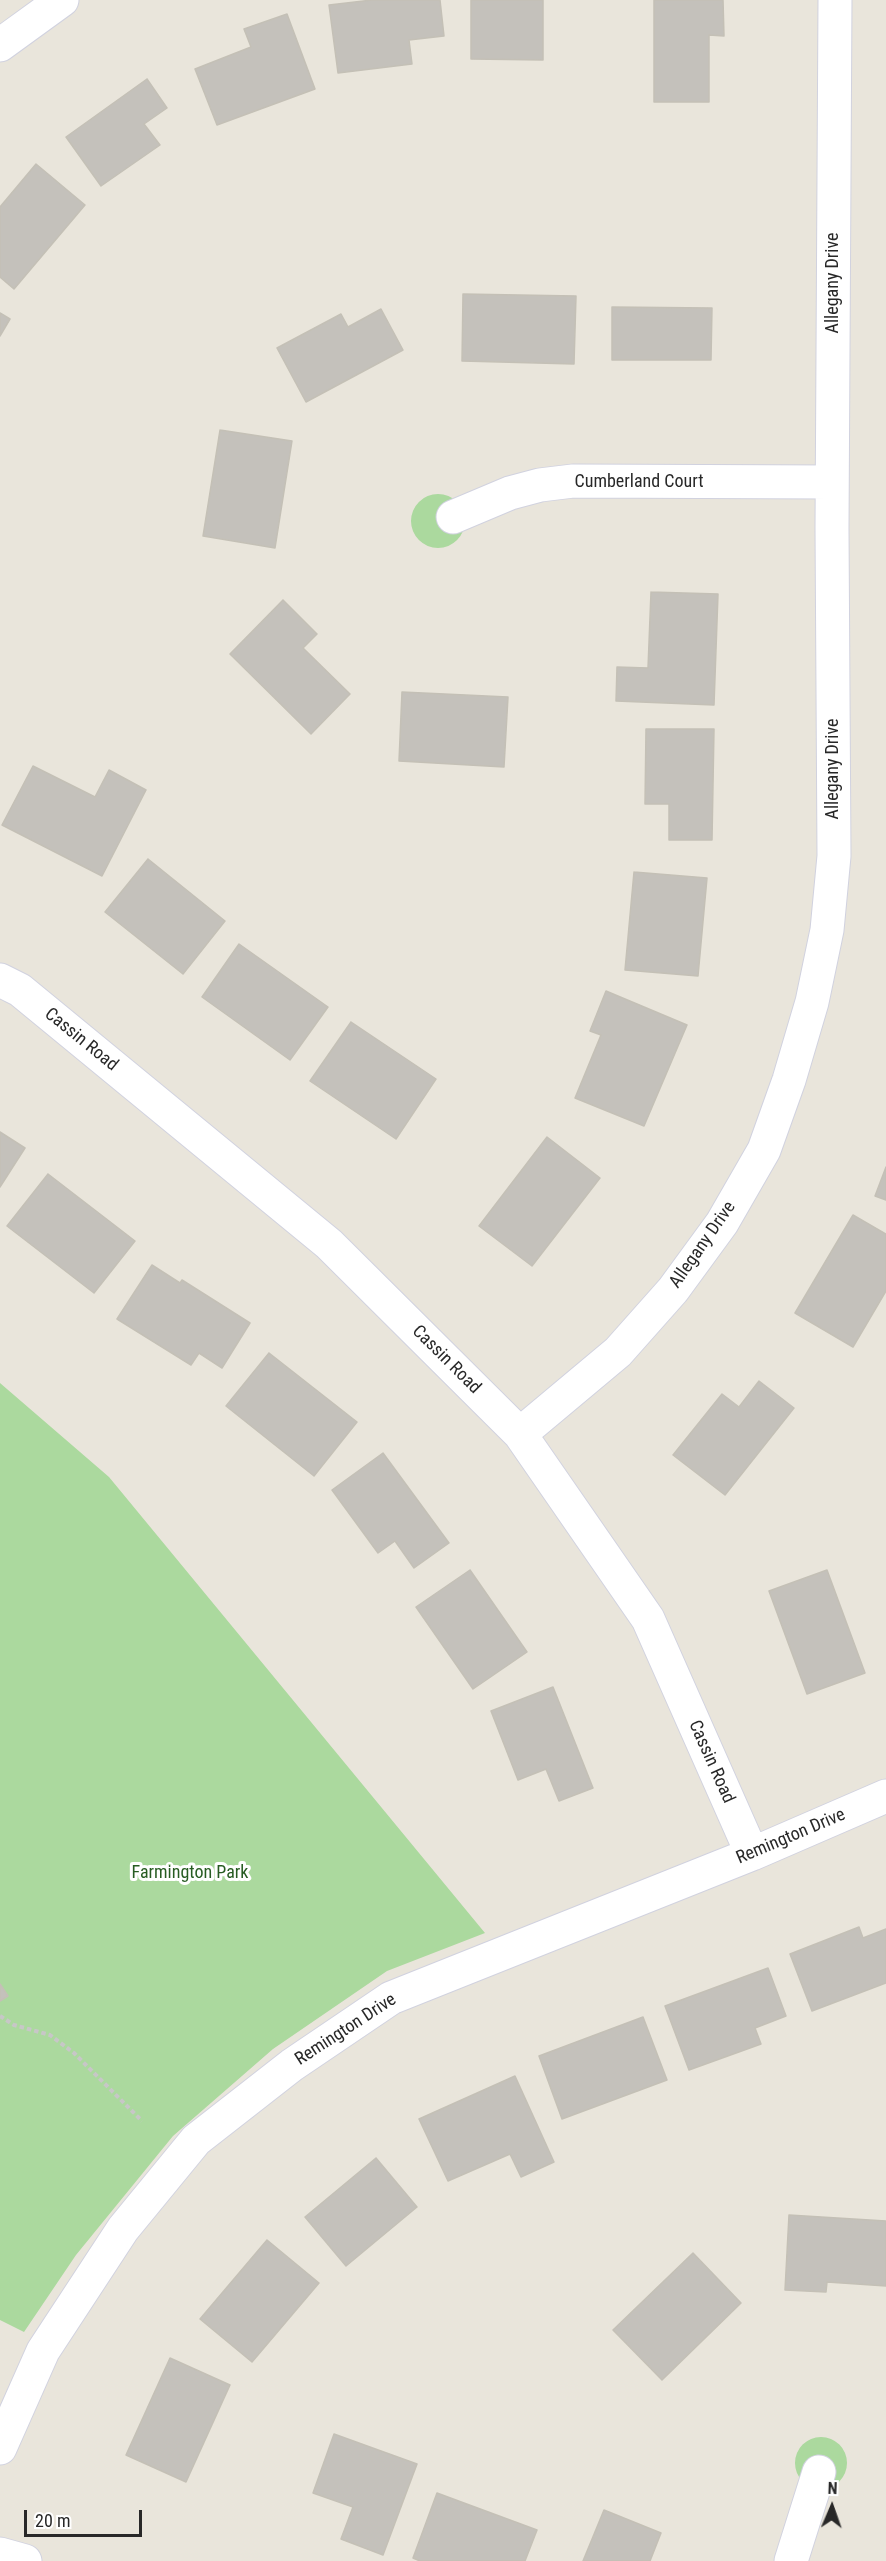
<!DOCTYPE html>
<html>
<head>
<meta charset="utf-8">
<style>
  body { margin:0 }
  #map { position:relative; width:886px; height:2561px; overflow:hidden; background:#e9e5db; font-family:"Roboto Condensed",sans-serif }
  canvas { display:block }
  .north { position:absolute; left:802px; top:2477px; width:60px; height:60px; -webkit-text-stroke:4px #fff; paint-order:stroke; rotate:2deg; font-size:16px; font-weight:700; line-height:24px; text-align:center; color:#282828 }
  .north::after { content:''; display:block; margin:auto; width:21px; height:27px; background:#282828; clip-path:polygon(50% 0,100% 100%,50% 72%,0 100%) }
  .scale { position:absolute; left:24px; top:2510px; width:118px; height:27px; box-sizing:border-box; border:3px solid #282828; border-top:0; padding-left:8px; font-size:18px; line-height:21px; white-space:nowrap; color:#282828; -webkit-text-stroke:4px #fff; paint-order:stroke }
</style>
</head>
<body>
<div id="map">
<canvas width="886" height="2561"></canvas>
<div class="north">N</div>
<div class="scale">20 m</div>
</div>
<script>
const ctx = document.querySelector('canvas').getContext('2d');
ctx.lineJoin = 'round';
function paint(path, color) {
  ctx.fillStyle = color;
  ctx.fill(path, 'evenodd');
}
function shape(rows) {
  const path = new Path2D();
  for (const r of rows) {
    if (r.length === 3) {
      path.moveTo(r[0] + r[2], r[1]);
      path.arc(r[0], r[1], r[2], 0, 2 * Math.PI);
      continue;
    }
    path.moveTo(r[0], r[1]);
    for (let i = 2; i < r.length; i += 2) path.lineTo(r[i], r[i + 1]);
  }
  return path;
}
function trace(path, color, width, dash) {
  ctx.strokeStyle = color;
  ctx.lineWidth = width;
  ctx.lineCap = dash ? 'butt' : 'round';
  ctx.setLineDash(dash || []);
  ctx.stroke(path);
}
function label(font, color, halo, rows, align = 'center') {
  ctx.font = font + ' "Roboto Condensed",sans-serif';
  ctx.lineWidth = 6;
  ctx.setLineDash([]);
  ctx.textBaseline = 'middle';
  ctx.strokeStyle = halo;
  ctx.fillStyle = color;
  for (const [text, x, y, turn = 0] of rows) {
    ctx.save();
    ctx.translate(x, y);
    ctx.rotate((+turn || 0) * Math.PI / 180);
    ctx.textAlign = isNaN(turn) ? turn : align;
    if (halo) ctx.strokeText(text, 0, 0);
    ctx.fillText(text, 0, 0);
    ctx.restore();
  }
}
paint(shape([
  [438,521,27],
  [0,1383,109,1477,485,1933,387,1971,273,2049,173,2136,76,2255,24,2332,0,2320],
  [821,2463,26]
]), '#abd99e');
const building = shape([
  [372,0,440,0,444,36,409,40,412,64,338,73,329,5,372,0],
  [471,0,543,0,543,60,471,59,471,0],
  [654,0,723,0,724,36,709,35,709,102,654,102,654,0],
  [287,14,315,89,217,125,195,69,251,47,244,29,287,14],
  [147,79,167,108,144,124,160,145,101,186,66,137,147,79],
  [36,164,85,205,14,289,0,277,0,207,36,164],
  [463,294,576,296,574,364,462,361,463,294],
  [612,307,712,308,711,360,612,360,612,307],
  [381,309,403,350,306,402,277,348,341,314,348,327,381,309],
  [0,313,10,319,0,336,0,313],
  [220,430,292,441,275,548,203,536,220,430],
  [651,592,718,594,714,705,616,701,617,667,648,668,651,592],
  [283,600,317,634,303,648,350,694,311,734,230,654,283,600],
  [402,692,508,697,504,767,399,761,402,692],
  [646,729,714,729,712,840,669,840,669,804,645,804,646,729],
  [33,766,95,797,109,770,146,790,102,876,2,825,33,766],
  [148,859,225,921,183,974,105,912,148,859],
  [634,872,707,878,698,976,625,970,634,872],
  [239,944,328,1007,290,1060,202,997,239,944],
  [606,991,687,1025,644,1126,575,1098,601,1035,590,1031,606,991],
  [351,1022,436,1079,396,1139,310,1081,351,1022],
  [0,1132,25,1148,0,1187,0,1132],
  [547,1137,600,1178,532,1266,479,1226,547,1137],
  [886,1167,886,1200,875,1196,886,1167],
  [48,1174,135,1241,94,1293,7,1226,48,1174],
  [853,1215,886,1234,886,1291,853,1347,795,1313,853,1215],
  [152,1265,180,1283,182,1280,250,1323,222,1368,199,1353,191,1365,117,1319,152,1265],
  [269,1353,357,1422,314,1476,226,1406,269,1353],
  [759,1381,794,1408,725,1495,673,1455,722,1394,739,1407,759,1381],
  [383,1453,449,1543,414,1568,395,1541,378,1553,332,1490,383,1453],
  [470,1570,527,1652,473,1689,416,1607,470,1570],
  [827,1570,865,1673,807,1694,769,1591,827,1570],
  [553,1687,593,1788,559,1801,546,1769,518,1780,491,1711,553,1687],
  [859,1927,863,1938,886,1929,886,1983,812,2011,790,1954,859,1927],
  [768,1968,786,2016,755,2028,761,2044,689,2070,665,2006,768,1968],
  [0,1984,8,1996,0,2001,0,1984],
  [643,2017,667,2080,562,2119,539,2056,643,2017],
  [515,2076,554,2162,521,2177,510,2154,448,2181,419,2119,515,2076],
  [376,2158,417,2207,346,2266,305,2217,376,2158],
  [789,2215,886,2221,886,2286,827,2282,826,2292,785,2290,789,2215],
  [267,2240,319,2283,252,2362,200,2319,267,2240],
  [693,2253,741,2303,662,2380,613,2330,693,2253],
  [170,2358,230,2385,186,2482,126,2455,170,2358],
  [334,2434,417,2464,383,2555,341,2539,353,2507,313,2493,334,2434],
  [437,2493,537,2530,525,2561,420,2561,413,2558,437,2493],
  [604,2510,661,2533,650,2561,583,2561,604,2510]
]);
paint(building, '#c4c1bb');
trace(building, '#c4c0b6', 1.5);
const minor = shape([
  [0,45,62,0],
  [453,517,510,493,540,485,573,481,832,482],
  [0,980,20,990,329,1244,520,1434,648,1619,752,1854],
  [520,1434,618,1352,673,1290,722,1223,764,1150,789,1080,812,1002,827,930,834,856,832,528,835,0],
  [0,2448,43,2351,123,2229,196,2140,292,2065,391,1998,752,1854,886,1796],
  [0,2554,25,2561],
  [791,2561,819,2472]
]);
trace(minor, '#d1d2df', 35);
trace(shape([
  [0,2016,14,2025,50,2035,74,2053,142,2121]
]), '#c7c7c7', 4, [4.5, 3]);
trace(minor, '#fff', 33);
label('18px', '#282828', '#fff', [
  ["Allegany Drive",833,283,-90],
  ["Cumberland Court",639,482],
  ["Allegany Drive",833,769,-90],
  ["Cassin Road",81,1040,39],
  ["Allegany Drive",703,1245,-55],
  ["Cassin Road",446,1360,45],
  ["Cassin Road",711,1762,66],
  ["Remington Drive",791,1837,-23],
  ["Remington Drive",346,2030,-33]
]);
label('18px', '#275c22', '#fff', [
  ["Farmington Park",190,1873]
]);
</script>
</body>
</html>
